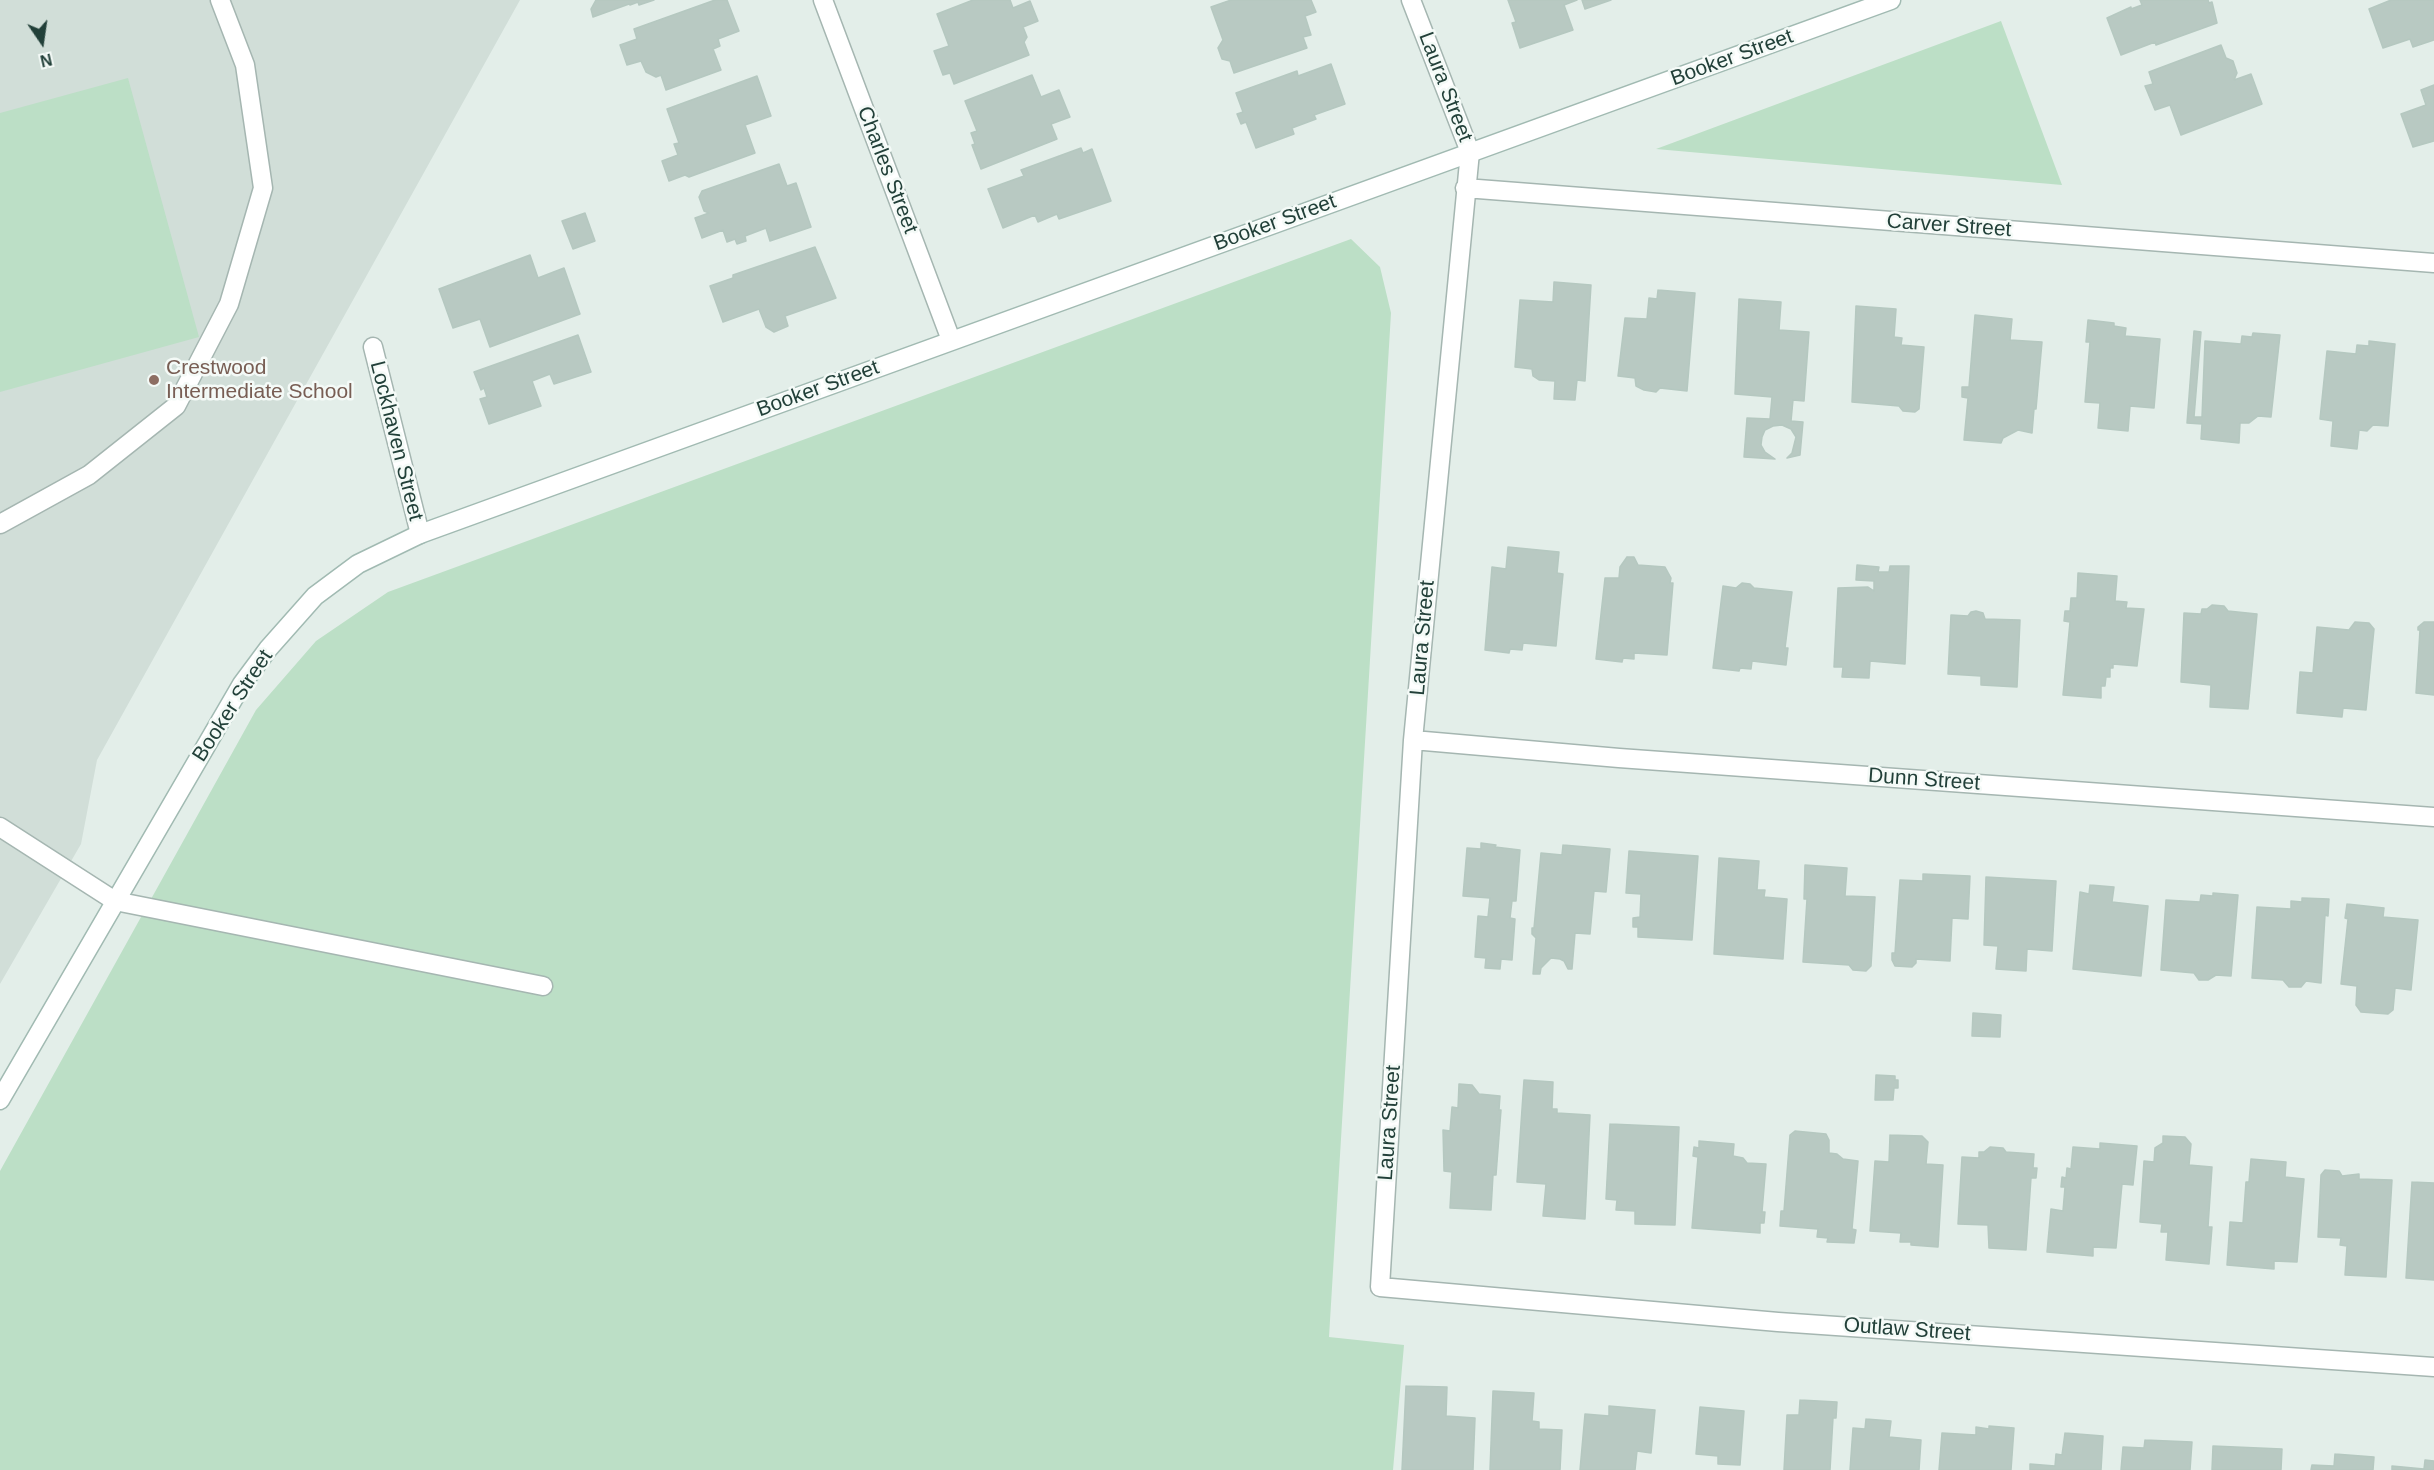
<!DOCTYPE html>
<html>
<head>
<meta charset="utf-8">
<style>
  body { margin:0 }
  #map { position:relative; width:2434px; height:1470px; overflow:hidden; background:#e3eee9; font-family:Helvetica,sans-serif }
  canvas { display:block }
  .north { position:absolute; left:12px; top:12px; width:60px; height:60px; -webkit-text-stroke:4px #f4faf7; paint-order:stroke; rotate:167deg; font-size:16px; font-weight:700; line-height:24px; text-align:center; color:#224039 }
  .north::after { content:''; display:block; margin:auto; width:21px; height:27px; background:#224039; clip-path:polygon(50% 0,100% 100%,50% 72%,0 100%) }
</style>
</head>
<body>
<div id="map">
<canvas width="2434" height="1470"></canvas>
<div class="north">N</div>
</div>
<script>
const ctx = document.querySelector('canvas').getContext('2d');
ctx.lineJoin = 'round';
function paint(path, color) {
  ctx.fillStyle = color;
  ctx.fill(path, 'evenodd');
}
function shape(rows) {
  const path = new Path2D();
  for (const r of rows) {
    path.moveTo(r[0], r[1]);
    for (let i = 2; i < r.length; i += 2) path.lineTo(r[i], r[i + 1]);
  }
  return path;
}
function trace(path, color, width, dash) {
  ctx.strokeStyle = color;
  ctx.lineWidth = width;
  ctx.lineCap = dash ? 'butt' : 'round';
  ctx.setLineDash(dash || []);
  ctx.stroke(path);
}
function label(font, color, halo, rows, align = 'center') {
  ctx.font = font + ' Helvetica,sans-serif';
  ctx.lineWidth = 5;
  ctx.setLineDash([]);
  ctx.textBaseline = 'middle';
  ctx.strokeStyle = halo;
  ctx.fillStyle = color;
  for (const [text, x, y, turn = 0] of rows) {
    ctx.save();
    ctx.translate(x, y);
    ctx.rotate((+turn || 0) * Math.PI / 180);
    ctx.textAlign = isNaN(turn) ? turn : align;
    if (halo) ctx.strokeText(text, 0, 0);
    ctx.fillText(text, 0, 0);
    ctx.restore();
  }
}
paint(shape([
  [0,0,520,0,97,760,81,844,0,984]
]), '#d1ded8');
paint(shape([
  [2001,21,2062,185,1656,149],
  [128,78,199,337,0,392,0,113],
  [1351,239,1380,267,1391,313,1329,1337,1404,1345,1393,1470,0,1470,0,1171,256,710,316,641,388,592]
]), '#bcdfc6');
const building = shape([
  [596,0,654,0,639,5,638,2,630,5,629,4,593,17,591,9,596,0],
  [715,0,727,0,739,31,718,39,720,46,713,49,721,70,666,90,661,75,656,77,646,72,641,61,627,65,620,45,637,39,634,29,715,0],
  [973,0,1010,0,1013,8,1030,1,1038,21,1023,27,1027,37,1024,42,1029,55,954,84,950,73,943,75,934,51,949,46,937,14,973,0],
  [1231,0,1311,0,1316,12,1305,16,1311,35,1303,37,1307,48,1234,73,1230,61,1222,59,1218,48,1223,40,1211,7,1231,0],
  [1508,0,1577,0,1564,5,1573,30,1520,48,1512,23,1516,22,1508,0],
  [1582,0,1611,0,1585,9,1582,0],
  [2140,0,2208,0,2209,3,2212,2,2217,23,2156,45,2155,42,2121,55,2107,18,2131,7,2131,9,2142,5,2140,0],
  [2391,0,2434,0,2434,40,2413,47,2410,39,2383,48,2369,9,2391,0],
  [2221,45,2226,58,2233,61,2237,73,2234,80,2251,74,2262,104,2181,135,2170,105,2155,110,2145,86,2153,84,2149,72,2221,45],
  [1331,64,1345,104,1314,115,1316,119,1292,128,1294,134,1256,148,1246,122,1241,124,1237,114,1243,112,1236,93,1297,71,1298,76,1331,64],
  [1032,75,1041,97,1059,90,1070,117,1051,124,1057,139,981,169,972,145,975,144,971,133,977,131,965,101,1032,75],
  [757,76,771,116,745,125,755,153,689,177,685,175,669,181,662,161,678,155,674,144,679,143,667,109,757,76],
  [2434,85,2434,141,2413,147,2401,114,2426,105,2421,90,2434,85],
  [1081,148,1083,153,1092,149,1111,201,1059,219,1057,214,1038,222,1035,215,1003,228,988,189,1024,176,1021,170,1081,148],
  [779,164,787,186,796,183,811,227,770,241,766,228,745,236,746,241,737,244,735,239,727,242,723,230,702,238,695,218,709,213,704,211,699,197,702,191,779,164],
  [585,213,595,241,573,249,562,221,585,213],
  [815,247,836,298,785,316,788,326,774,332,766,327,759,309,723,322,710,286,733,278,733,275,815,247],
  [530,255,538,278,564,268,580,314,490,347,480,319,453,328,439,289,530,255],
  [1554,282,1591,285,1585,381,1577,380,1575,400,1554,399,1555,381,1539,380,1533,376,1532,369,1515,367,1520,300,1553,302,1554,282],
  [1658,290,1695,293,1687,391,1660,388,1656,392,1644,390,1636,386,1635,378,1618,376,1625,318,1647,319,1649,298,1657,299,1658,290],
  [1739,299,1781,302,1779,330,1809,332,1804,401,1793,400,1791,421,1803,422,1800,455,1787,458,1792,453,1796,437,1791,429,1782,425,1773,426,1765,430,1762,437,1761,445,1765,452,1775,459,1744,457,1747,418,1770,419,1772,397,1735,394,1739,299],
  [1856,306,1896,309,1894,337,1902,338,1901,345,1924,347,1919,409,1915,412,1903,411,1899,406,1852,402,1856,306],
  [1975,315,2012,319,2010,340,2042,342,2036,409,2034,409,2032,433,2018,430,2003,438,2001,443,1964,440,1968,398,1962,397,1962,387,1969,387,1975,315],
  [2088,320,2114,323,2114,326,2126,328,2125,336,2160,339,2154,408,2130,406,2128,431,2098,428,2100,403,2085,402,2090,342,2086,342,2088,320],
  [2194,331,2201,332,2194,417,2202,417,2205,341,2241,344,2242,336,2252,337,2253,333,2280,335,2271,417,2258,416,2249,423,2240,423,2239,443,2201,439,2202,424,2187,423,2194,331],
  [578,335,591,372,554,384,550,374,532,381,541,406,489,424,480,399,487,397,484,388,481,390,474,372,578,335],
  [2369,341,2395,344,2388,426,2373,425,2367,431,2359,430,2357,449,2331,446,2333,421,2320,419,2327,351,2356,354,2357,345,2369,346,2369,341],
  [1508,547,1559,552,1557,573,1563,574,1556,646,1523,643,1522,650,1510,649,1509,653,1485,650,1492,567,1506,569,1508,547],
  [1627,557,1634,557,1638,565,1665,567,1671,578,1670,583,1673,583,1667,655,1634,653,1634,659,1623,658,1622,662,1596,659,1605,578,1619,578,1620,567,1627,557],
  [1857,565,1879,567,1878,572,1889,572,1890,566,1909,566,1905,664,1870,661,1869,678,1842,677,1843,667,1834,667,1838,588,1868,587,1874,591,1874,581,1856,580,1857,565],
  [2078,573,2117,576,2115,601,2127,602,2126,608,2144,609,2137,666,2113,664,2113,668,2110,668,2110,677,2106,677,2105,686,2101,686,2101,698,2063,695,2070,622,2064,621,2065,611,2070,611,2071,598,2077,598,2078,573],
  [1742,583,1750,584,1754,588,1792,592,1785,648,1788,648,1786,665,1752,661,1751,669,1740,668,1739,671,1713,668,1723,586,1736,588,1742,583],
  [2212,605,2224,606,2228,611,2257,614,2248,709,2210,707,2211,685,2181,682,2184,613,2201,614,2202,609,2207,609,2212,605],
  [1976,611,1983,613,1985,619,2020,620,2017,687,1981,685,1981,676,1948,674,1951,615,1968,616,1971,612,1976,611],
  [2355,622,2369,623,2374,629,2366,710,2343,708,2342,717,2297,713,2300,672,2313,673,2317,627,2349,630,2355,622],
  [2424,622,2434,622,2434,695,2416,693,2420,630,2418,630,2418,627,2424,622],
  [1481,843,1496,845,1495,847,1520,850,1516,901,1512,901,1510,918,1515,919,1512,960,1501,959,1500,969,1485,968,1486,958,1475,957,1478,916,1488,917,1490,898,1463,896,1467,848,1481,849,1481,843],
  [1563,845,1610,849,1606,892,1594,891,1590,934,1575,933,1572,969,1568,969,1564,961,1560,959,1551,958,1541,968,1540,974,1533,974,1536,938,1532,934,1532,928,1534,928,1541,853,1562,855,1563,845],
  [1629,851,1698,856,1692,940,1638,937,1638,927,1633,927,1633,918,1640,917,1641,894,1626,893,1629,851],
  [1719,858,1759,861,1757,890,1765,890,1764,897,1787,899,1783,959,1714,954,1719,858],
  [1805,865,1847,868,1845,896,1875,897,1871,966,1866,971,1853,970,1849,965,1803,962,1807,899,1804,899,1805,865],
  [1923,874,1970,876,1968,919,1952,918,1950,961,1916,959,1916,963,1912,967,1895,966,1892,960,1892,953,1895,953,1900,880,1923,881,1923,874],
  [1986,877,2056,881,2052,951,2027,949,2026,971,1996,969,1998,946,1984,945,1986,877],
  [2090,885,2114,887,2112,902,2148,906,2141,976,2073,969,2080,892,2089,894,2090,885],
  [2213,893,2238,895,2231,976,2216,975,2208,980,2199,980,2194,973,2161,970,2166,900,2200,902,2201,895,2213,896,2213,893],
  [2302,898,2329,899,2328,916,2325,915,2321,983,2306,981,2301,987,2289,987,2283,980,2252,978,2257,907,2291,909,2291,901,2302,902,2302,898],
  [2347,904,2384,908,2383,917,2418,920,2411,990,2395,988,2393,1010,2388,1014,2361,1012,2356,1005,2357,986,2341,984,2348,919,2345,918,2347,904],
  [1973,1013,2001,1015,2000,1037,1972,1036,1973,1013],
  [1876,1075,1895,1076,1895,1080,1898,1080,1898,1088,1894,1088,1893,1100,1875,1100,1876,1075],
  [1524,1080,1553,1082,1552,1109,1557,1109,1557,1113,1590,1115,1585,1219,1543,1216,1546,1184,1517,1182,1524,1080],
  [1459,1084,1472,1085,1479,1094,1500,1096,1499,1110,1501,1110,1496,1175,1493,1175,1491,1210,1450,1208,1452,1172,1444,1171,1443,1130,1450,1131,1452,1107,1458,1108,1459,1084],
  [1610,1124,1679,1127,1675,1225,1635,1224,1635,1211,1616,1210,1617,1200,1606,1199,1610,1124],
  [1795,1131,1826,1134,1829,1140,1829,1153,1837,1154,1843,1159,1858,1161,1852,1229,1856,1230,1854,1243,1827,1242,1828,1238,1817,1237,1818,1229,1780,1226,1781,1211,1784,1211,1790,1135,1795,1131],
  [1890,1135,1922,1136,1928,1142,1926,1164,1943,1165,1938,1247,1911,1245,1911,1242,1900,1242,1901,1233,1870,1231,1875,1161,1889,1162,1890,1135],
  [2163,1136,2185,1137,2191,1144,2189,1165,2212,1167,2208,1227,2212,1227,2209,1264,2166,1260,2168,1232,2161,1232,2162,1224,2140,1222,2144,1161,2154,1162,2155,1148,2163,1143,2163,1136],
  [1699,1141,1734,1144,1733,1156,1743,1158,1747,1163,1766,1164,1762,1212,1765,1212,1764,1223,1760,1223,1760,1233,1692,1228,1698,1157,1693,1156,1694,1147,1699,1148,1699,1141],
  [2100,1143,2137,1146,2133,1185,2122,1184,2116,1248,2093,1247,2093,1256,2047,1252,2051,1209,2063,1211,2065,1187,2061,1187,2062,1177,2066,1178,2067,1168,2071,1169,2073,1147,2100,1149,2100,1143],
  [1990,1147,2003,1148,2006,1152,2034,1154,2033,1168,2037,1168,2036,1178,2031,1178,2026,1250,1989,1248,1988,1225,1958,1224,1962,1157,1979,1158,1979,1152,1984,1152,1990,1147],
  [2251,1159,2286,1162,2285,1177,2304,1179,2297,1262,2274,1261,2274,1269,2227,1265,2230,1222,2243,1223,2246,1182,2249,1182,2251,1159],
  [2325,1170,2339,1171,2342,1176,2359,1174,2359,1179,2392,1180,2386,1277,2345,1275,2347,1246,2340,1245,2341,1238,2318,1237,2321,1175,2325,1170],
  [2412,1182,2434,1183,2434,1280,2406,1278,2412,1182],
  [1406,1386,1447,1387,1446,1416,1475,1418,1473,1470,1402,1470,1406,1386],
  [1493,1391,1534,1393,1532,1421,1539,1422,1539,1429,1562,1430,1560,1470,1490,1470,1493,1391],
  [1800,1400,1837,1402,1836,1418,1833,1418,1830,1470,1784,1470,1787,1415,1799,1415,1800,1400],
  [1609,1406,1655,1410,1651,1453,1637,1451,1635,1470,1580,1470,1585,1414,1609,1416,1609,1406],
  [1700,1407,1744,1411,1740,1465,1718,1464,1718,1456,1696,1454,1700,1407],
  [1866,1419,1891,1421,1889,1437,1921,1440,1919,1470,1850,1470,1853,1428,1865,1429,1866,1419],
  [1989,1426,2014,1428,2011,1470,1939,1470,1942,1433,1976,1435,1976,1427,1989,1429,1989,1426],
  [2065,1433,2103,1436,2101,1470,2030,1470,2030,1464,2055,1466,2056,1454,2062,1455,2065,1433],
  [2145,1440,2192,1442,2190,1470,2121,1470,2123,1447,2144,1448,2145,1440],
  [2213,1446,2282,1449,2281,1470,2212,1470,2213,1446],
  [2335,1454,2374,1457,2373,1470,2311,1470,2312,1465,2334,1466,2335,1454],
  [2425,1460,2434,1461,2434,1470,2392,1470,2392,1466,2424,1469,2425,1460]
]);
paint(building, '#b8c9c2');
trace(building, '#b5c8c0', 1.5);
const lane = shape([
  [0,524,89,475,176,406,229,304,263,188,245,65,220,0],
  [0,827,115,901,543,986]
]);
const street = shape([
  [823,0,951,340],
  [1411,0,1470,152,1413,740,1380,1287,1778,1322,2434,1367],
  [1465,188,2434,263],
  [373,347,420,534],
  [1413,740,1619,758,2434,817]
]);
const secondary = shape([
  [0,1100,242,684,268,649,315,596,358,564,420,534,1891,0]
]);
trace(lane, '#a5b6b1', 21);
trace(street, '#a5b6b1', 21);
trace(secondary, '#a1bab2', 21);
trace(lane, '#fff', 18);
trace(street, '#fff', 18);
trace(secondary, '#fff', 18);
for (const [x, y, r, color] of [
  [154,380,6,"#8d6e63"]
]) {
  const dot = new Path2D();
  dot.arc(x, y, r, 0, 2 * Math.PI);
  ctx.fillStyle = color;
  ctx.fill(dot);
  trace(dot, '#f4faf7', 2);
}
label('21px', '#224039', '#f4faf7', [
  ["Booker Street",1732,58,-20],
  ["Laura Street",1445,87,69],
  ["Charles Street",887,170,69],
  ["Booker Street",1275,223,-20],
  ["Carver Street",1949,226,4],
  ["Booker Street",818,389,-20],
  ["Lockhaven Street",396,441,76],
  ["Laura Street",1423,638,-85],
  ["Booker Street",233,706,-57],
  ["Dunn Street",1924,780,4],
  ["Laura Street",1390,1123,-86],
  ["Outlaw Street",1907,1330,4]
]);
label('21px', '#785e54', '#f4faf7', [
  ["Crestwood",166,368],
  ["Intermediate School",166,392]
], 'left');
</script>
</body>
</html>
